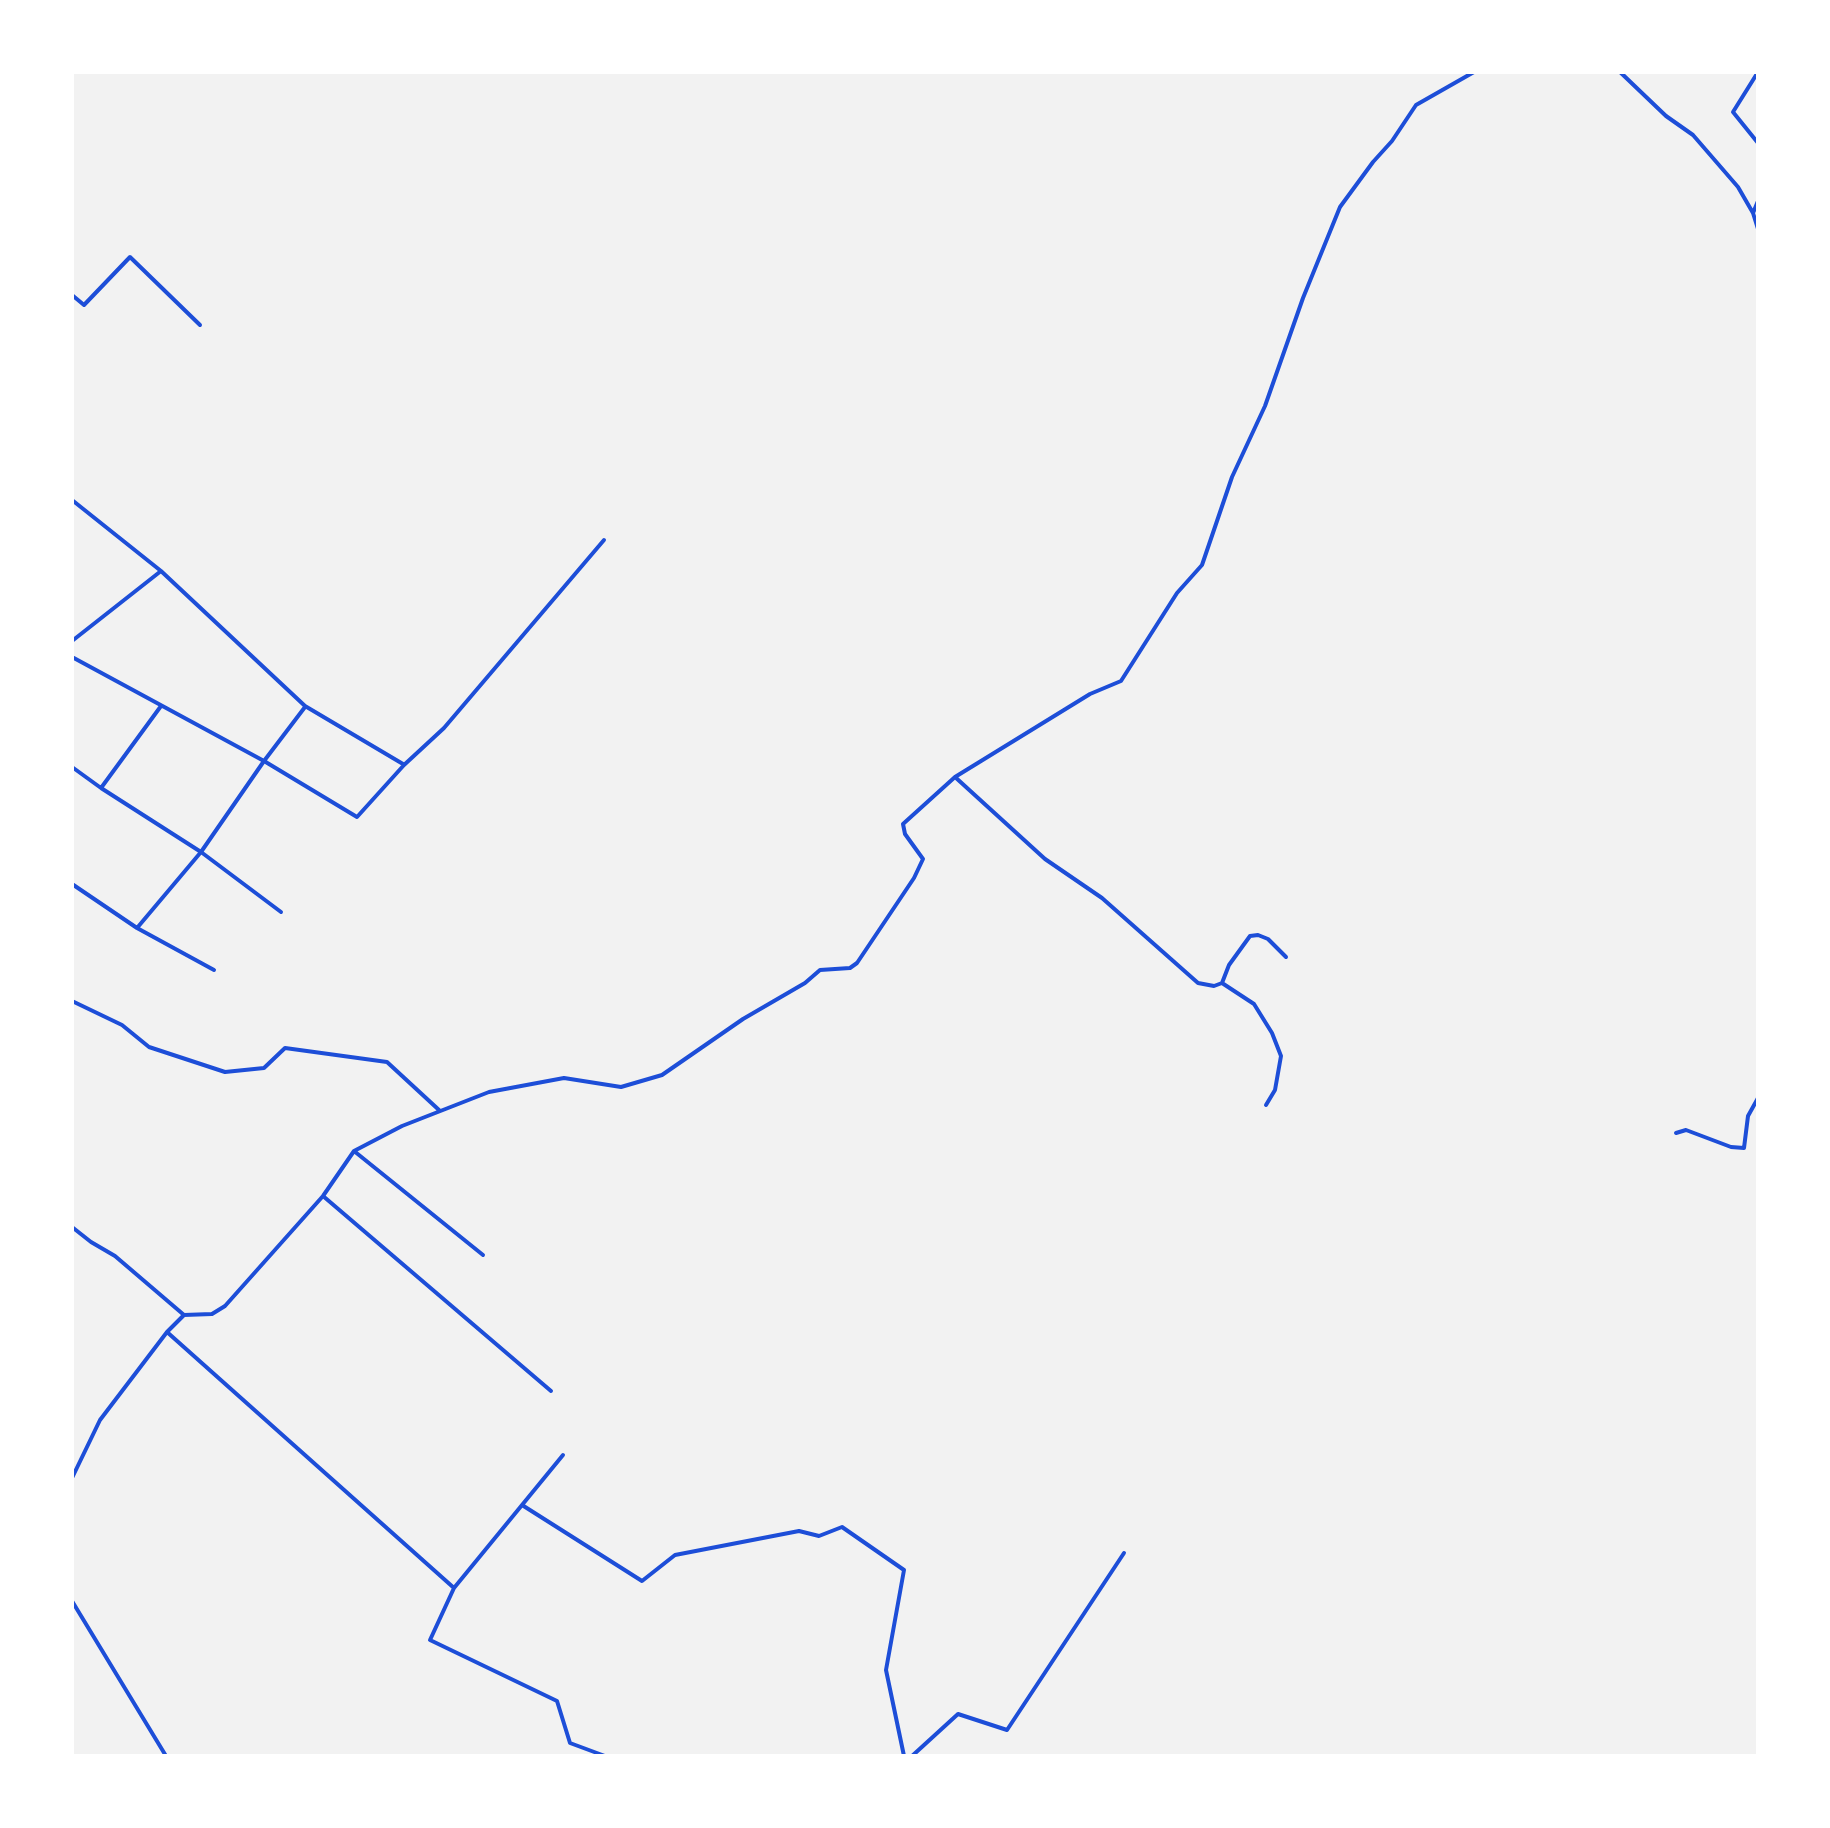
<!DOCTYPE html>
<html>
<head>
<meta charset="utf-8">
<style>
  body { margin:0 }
  #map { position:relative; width:1830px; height:1828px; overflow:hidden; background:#f2f2f2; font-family:Karla,sans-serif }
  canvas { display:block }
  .frame { position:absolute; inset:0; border:74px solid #fff; pointer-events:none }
</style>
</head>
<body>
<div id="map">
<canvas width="1830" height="1828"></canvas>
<div class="frame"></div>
</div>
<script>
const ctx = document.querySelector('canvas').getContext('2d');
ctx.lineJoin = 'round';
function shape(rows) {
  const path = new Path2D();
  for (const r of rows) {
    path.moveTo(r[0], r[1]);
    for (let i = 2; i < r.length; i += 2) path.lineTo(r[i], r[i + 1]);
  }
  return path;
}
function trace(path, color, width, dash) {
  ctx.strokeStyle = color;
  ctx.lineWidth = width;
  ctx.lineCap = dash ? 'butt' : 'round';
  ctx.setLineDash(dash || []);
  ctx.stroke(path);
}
trace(shape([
  [1620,72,1666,116,1693,135,1738,187,1753,213,1758,229],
  [1758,72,1733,112,1758,143],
  [1753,213,1758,201],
  [1758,266,1758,273],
  [72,295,84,305,130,257,200,325],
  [72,500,161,571,305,706,403,764],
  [72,641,161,571],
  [72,657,264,761,357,817,404,765,444,728,604,540],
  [72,767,101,788,201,852,281,912],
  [955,777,1045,859,1102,898,1198,983,1214,986,1222,983,1254,1004,1272,1033,1281,1056,1275,1090,1266,1105],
  [101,788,161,706],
  [72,884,137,928,214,970],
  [137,928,201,852,264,761,305,707],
  [1222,983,1229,965,1250,936,1258,935,1268,939,1286,957],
  [72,1001,122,1025,149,1047,225,1072,264,1068,285,1048,387,1062,439,1110],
  [1676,1133,1686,1130,1731,1147,1744,1148,1748,1116,1758,1098],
  [354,1151,483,1255],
  [323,1196,551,1391],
  [72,1227,91,1242,115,1256,184,1315],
  [167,1332,454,1588],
  [563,1455,454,1588,430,1640,557,1701,570,1743,605,1756],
  [72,1478,100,1420,167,1332,184,1315,212,1314,225,1306,323,1196,354,1151,402,1126,489,1092,564,1078,621,1087,662,1075,743,1019,805,983,820,970,850,968,857,963,914,878,923,859,905,834,903,824,955,777,1090,694,1121,681,1177,593,1202,565,1232,477,1265,406,1303,298,1340,207,1373,162,1392,141,1416,105,1474,72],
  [522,1505,642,1581,675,1555,799,1531,819,1536,842,1527,904,1570,886,1670,904,1756],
  [72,1601,166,1756],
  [912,1756,958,1714,1007,1730,1124,1553]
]), '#1d4ed8', 4);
</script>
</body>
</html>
